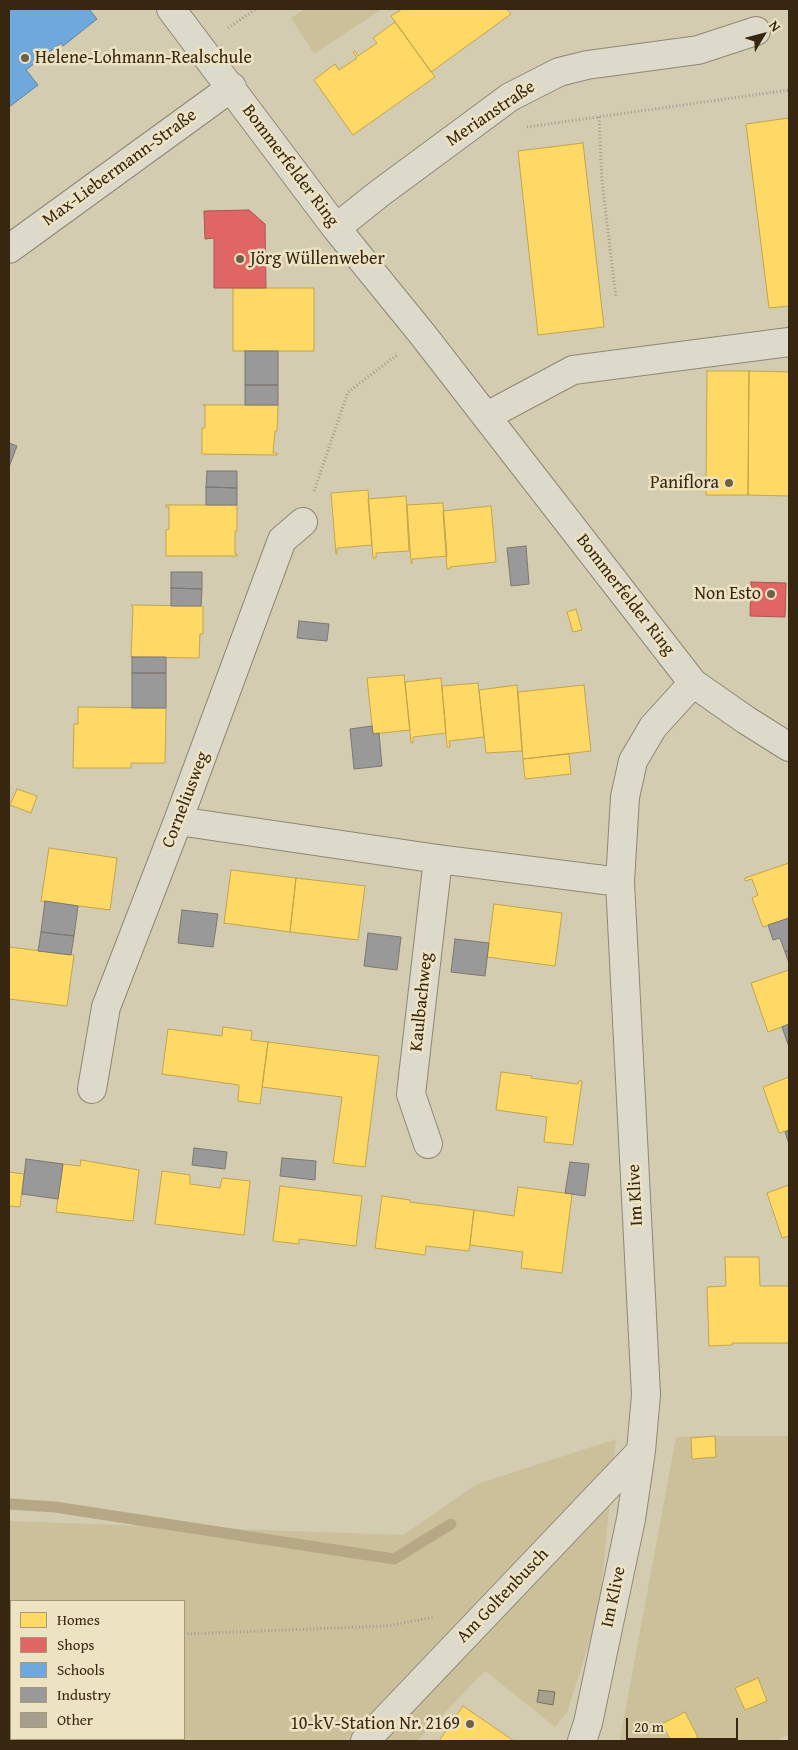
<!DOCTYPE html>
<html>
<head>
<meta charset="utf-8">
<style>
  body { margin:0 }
  #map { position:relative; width:798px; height:1750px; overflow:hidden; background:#d4ccb1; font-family:"Gentium Book Plus",serif }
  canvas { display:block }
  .frame { position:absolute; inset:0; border:10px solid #382710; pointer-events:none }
  .legend { position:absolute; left:10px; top:1600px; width:175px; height:140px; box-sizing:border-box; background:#ede3c3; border:1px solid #a5987b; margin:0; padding:6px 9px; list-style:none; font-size:15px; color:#382710 }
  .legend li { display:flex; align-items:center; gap:10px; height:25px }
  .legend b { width:25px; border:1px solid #a5987b }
  .north { position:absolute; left:738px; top:10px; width:50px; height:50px; -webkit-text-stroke:4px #ede3c3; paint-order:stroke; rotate:53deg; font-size:14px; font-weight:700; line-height:20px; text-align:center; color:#382710 }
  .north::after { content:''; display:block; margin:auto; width:18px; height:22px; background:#382710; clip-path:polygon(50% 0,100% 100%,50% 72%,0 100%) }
  .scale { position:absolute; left:626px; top:1718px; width:112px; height:22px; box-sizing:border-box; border:2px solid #382710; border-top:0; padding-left:6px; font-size:15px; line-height:18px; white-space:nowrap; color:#382710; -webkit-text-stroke:4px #ede3c3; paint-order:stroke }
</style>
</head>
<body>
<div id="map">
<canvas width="798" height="1750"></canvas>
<div class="frame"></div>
<ul class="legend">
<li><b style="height:14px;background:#ffd966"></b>Homes</li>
<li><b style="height:14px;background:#e06666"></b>Shops</li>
<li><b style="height:14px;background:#6fa8dc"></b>Schools</li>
<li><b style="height:14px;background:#999"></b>Industry</li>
<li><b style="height:14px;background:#a69f8c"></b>Other</li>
</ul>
<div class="north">N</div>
<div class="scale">20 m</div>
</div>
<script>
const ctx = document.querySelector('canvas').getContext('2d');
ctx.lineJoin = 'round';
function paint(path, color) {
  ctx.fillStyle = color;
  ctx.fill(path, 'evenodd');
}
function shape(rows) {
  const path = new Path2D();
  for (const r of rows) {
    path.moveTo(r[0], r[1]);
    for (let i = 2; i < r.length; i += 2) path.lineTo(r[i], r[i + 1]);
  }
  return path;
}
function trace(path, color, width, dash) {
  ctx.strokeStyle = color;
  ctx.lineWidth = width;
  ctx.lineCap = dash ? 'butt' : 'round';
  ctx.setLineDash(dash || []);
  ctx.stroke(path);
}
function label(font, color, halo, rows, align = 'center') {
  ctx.font = font + ' "Gentium Book Plus",serif';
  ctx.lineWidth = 5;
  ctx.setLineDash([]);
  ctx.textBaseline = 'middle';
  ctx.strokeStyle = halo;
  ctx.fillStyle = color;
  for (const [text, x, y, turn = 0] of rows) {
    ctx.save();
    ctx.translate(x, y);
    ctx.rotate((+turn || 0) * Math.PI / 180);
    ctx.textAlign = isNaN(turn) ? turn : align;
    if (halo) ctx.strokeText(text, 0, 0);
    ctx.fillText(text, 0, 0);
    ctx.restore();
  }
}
paint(shape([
  [305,9,382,9,314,54,291,18],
  [715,1436,789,1436,789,1734,777,1741,622,1741,620,1739,676,1437],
  [616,1439,599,1611,567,1713,555,1727,485,1671,417,1741,9,1741,9,1521,403,1535,477,1484],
  [11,1601,184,1601,184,1739,11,1739]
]), '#ccc09b');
const homes = shape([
  [402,9,507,9,511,14,431,72,391,16,402,9],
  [395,22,435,77,353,135,314,80,335,64,339,70,357,58,353,52,355,51,358,56,377,43,373,38,395,22],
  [789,118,789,306,769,308,746,124,789,118],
  [583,143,604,327,538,335,518,151,583,143],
  [233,288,314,288,314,351,233,351,233,288],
  [707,371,749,371,748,495,706,495,707,371],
  [749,371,789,372,789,496,748,495,749,371],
  [203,405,278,405,277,431,275,431,273,453,277,453,277,455,202,454,202,428,205,428,205,406,203,405],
  [368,490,372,545,337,548,337,554,336,554,331,493,368,490],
  [406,496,409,551,376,553,376,558,373,558,368,499,406,496],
  [443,503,447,556,412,559,412,564,411,563,407,505,443,503],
  [166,505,237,505,237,531,235,531,235,554,237,554,237,556,166,556,166,530,169,529,169,507,166,507,166,505],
  [491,506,496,562,450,567,450,569,447,569,443,511,491,506],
  [131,605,203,606,203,634,200,634,199,658,131,657,133,607,131,605],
  [576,609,582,630,573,632,567,612,576,609],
  [404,675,410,730,373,734,367,678,404,675],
  [441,678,446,733,413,737,413,743,411,743,405,682,441,678],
  [478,683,484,737,449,741,450,747,447,747,442,686,478,683],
  [517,685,522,751,486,753,479,690,517,685],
  [584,685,591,751,523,759,518,692,584,685],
  [78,707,166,708,165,763,131,763,131,768,73,768,74,724,78,724,78,707],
  [569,754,571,774,525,779,523,759,569,754],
  [17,789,37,796,31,813,10,805,17,789],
  [49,848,117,858,110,910,41,901,49,848],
  [789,863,789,918,763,927,752,898,758,895,752,879,745,881,745,878,789,863],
  [231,870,296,878,290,932,224,923,231,870],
  [296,878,365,886,358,940,290,932,296,878],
  [494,904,562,913,555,966,487,957,494,904],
  [9,947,74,955,67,1006,9,999,9,947],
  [789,970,789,1024,768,1032,751,983,789,970],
  [223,1027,252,1031,251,1040,268,1042,260,1104,238,1101,239,1085,162,1074,168,1029,222,1036,223,1027],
  [268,1042,379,1056,365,1167,333,1163,342,1097,262,1087,268,1042],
  [501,1072,532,1076,531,1078,578,1084,579,1081,582,1081,573,1145,544,1142,547,1117,496,1110,501,1072],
  [789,1077,789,1130,779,1133,763,1087,789,1077],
  [81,1160,139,1170,133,1221,56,1212,63,1164,80,1166,81,1160],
  [162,1171,190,1175,190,1184,220,1188,222,1178,250,1181,244,1235,155,1224,162,1171],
  [9,1172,24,1174,20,1207,9,1206,9,1172],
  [789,1185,789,1236,782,1238,767,1193,789,1185],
  [280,1186,362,1196,356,1246,299,1239,299,1244,273,1241,280,1186],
  [518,1187,572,1194,562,1273,521,1268,523,1252,470,1245,474,1210,514,1216,518,1187],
  [382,1196,410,1200,410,1202,474,1210,469,1251,426,1246,425,1255,375,1248,382,1196],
  [725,1257,759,1257,760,1286,789,1286,789,1343,732,1343,732,1345,709,1346,707,1287,726,1286,725,1257],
  [715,1436,716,1457,692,1459,691,1438,715,1436],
  [758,1678,767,1701,745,1710,735,1688,758,1678],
  [463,1706,514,1741,439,1741,463,1706],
  [685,1712,698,1737,690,1741,671,1741,662,1724,685,1712]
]);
paint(homes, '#ffd966');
trace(homes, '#c3a44c', 1);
const shops = shape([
  [249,210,265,224,266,288,214,288,214,238,205,239,204,211,249,210],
  [751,582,786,583,785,617,750,616,751,582]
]);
paint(shops, '#e06666');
trace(shops, '#ae534c', 1);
const schools = shape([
  [9,9,89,9,97,19,63,46,61,43,26,70,38,85,9,107,9,9]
]);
paint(schools, '#6fa8dc');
trace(schools, '#5e819f', 1);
const industry = shape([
  [245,351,278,351,278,385,245,385,245,351],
  [245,385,278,385,278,405,245,405,245,385],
  [9,443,17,446,9,467,9,443],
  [207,471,237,471,237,488,206,487,207,471],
  [206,487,237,488,237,505,206,505,206,487],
  [526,546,529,584,511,586,507,548,526,546],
  [171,572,202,572,202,589,171,588,171,572],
  [171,588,202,589,201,606,171,606,171,588],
  [299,621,329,624,327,641,297,638,299,621],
  [132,657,166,657,166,673,132,673,132,657],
  [132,673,166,673,166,708,132,708,132,673],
  [372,726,373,734,379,733,382,766,354,769,350,729,372,726],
  [45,901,78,906,74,936,41,932,45,901],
  [182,910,218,914,213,947,178,943,182,910],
  [789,918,789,950,785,952,780,938,773,940,768,925,789,918],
  [41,932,74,936,71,955,38,951,41,932],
  [368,933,401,937,397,970,364,966,368,933],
  [455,939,489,943,485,976,451,972,455,939],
  [789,950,789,963,785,952,789,950],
  [789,1024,789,1047,782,1027,789,1024],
  [789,1130,789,1144,785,1132,789,1130],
  [194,1148,227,1152,225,1169,192,1165,194,1148],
  [282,1158,316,1161,315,1180,280,1176,282,1158],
  [26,1159,63,1164,58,1199,22,1194,26,1159],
  [570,1162,589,1164,585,1196,565,1193,570,1162]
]);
paint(industry, '#999');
trace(industry, '#7c7770', 1);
trace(shape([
  [9,1504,55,1507,394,1559,451,1524]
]), '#b6a884', 11);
const building = shape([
  [539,1690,555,1692,553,1705,537,1702,539,1690]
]);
paint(building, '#a69f8c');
trace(building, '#777060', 1);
const minor = shape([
  [171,9,336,228,423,335,693,683,746,720,789,747],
  [336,228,380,193,510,97,559,72,587,65,698,50,756,31],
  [9,249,232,87],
  [487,416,573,370,789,342],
  [178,821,438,859,620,882],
  [92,1089,106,1007,178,821,282,540,303,522],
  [428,1144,411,1094,438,859],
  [365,1741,641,1451],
  [582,1741,588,1723,631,1519,641,1451,646,1395,620,882,625,797,633,761,653,727,693,683]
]);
trace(minor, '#8e8774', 30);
trace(shape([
  [228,28,256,9],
  [599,117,602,181,616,298],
  [527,127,789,90],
  [314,491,348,392,397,355],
  [184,1634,386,1626,435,1617],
  [9,1636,11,1636],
  [20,1741,22,1739]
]), '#a09c8f', 3, [1, 2.5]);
trace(minor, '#dddacc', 28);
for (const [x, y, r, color] of [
  [25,58,5,"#6f6148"],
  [240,259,5,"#6f6148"],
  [729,483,5,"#6f6148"],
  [771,594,5,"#6f6148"],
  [470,1724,5,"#6f6148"]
]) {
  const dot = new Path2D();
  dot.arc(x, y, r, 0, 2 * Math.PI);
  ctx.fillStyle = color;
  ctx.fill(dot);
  trace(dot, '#ede3c3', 2);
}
label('18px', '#382710', '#ede3c3', [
  ["Helene-Lohmann-Realschule",35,58,"left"],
  ["Jörg Wüllenweber",250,259,"left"],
  ["Paniflora",719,483],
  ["Non Esto",761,594],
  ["10-kV-Station Nr. 2169",460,1724]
], 'right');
label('18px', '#382710', '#ede3c3', [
  ["Merianstraße",491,114,-34],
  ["Bommerfelder Ring",290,166,53],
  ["Max-Liebermann-Straße",120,168,-36],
  ["Bommerfelder Ring",625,595,52],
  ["Corneliusweg",186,800,-69],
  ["Kaulbachweg",422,1002,-84],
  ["Im Klive",636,1195,-93],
  ["Am Goltenbusch",503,1596,-46],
  ["Im Klive",614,1597,-78]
]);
</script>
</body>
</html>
